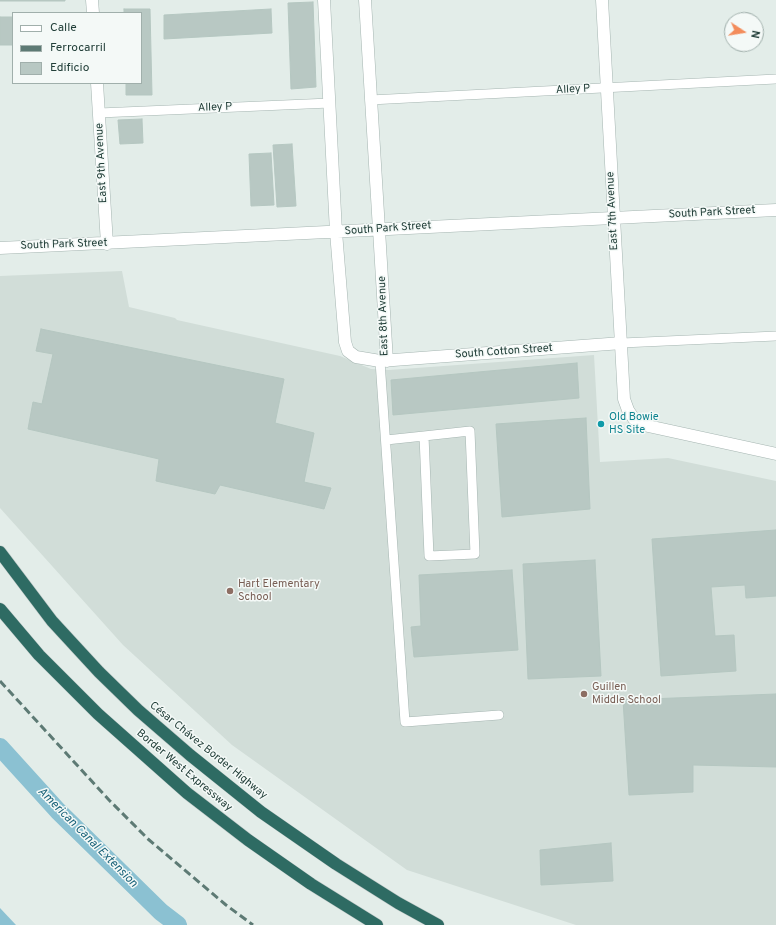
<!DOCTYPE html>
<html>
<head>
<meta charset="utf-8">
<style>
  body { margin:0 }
  #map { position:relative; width:776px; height:925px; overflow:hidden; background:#e3ede9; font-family:Overpass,sans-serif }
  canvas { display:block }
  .legend { position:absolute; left:12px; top:12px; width:130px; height:72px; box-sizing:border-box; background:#f4f9f7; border:1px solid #a0afab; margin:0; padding:5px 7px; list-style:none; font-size:12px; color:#223f39 }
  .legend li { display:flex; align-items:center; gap:8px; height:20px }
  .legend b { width:20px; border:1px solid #a0afab }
  .north { position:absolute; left:724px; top:12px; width:40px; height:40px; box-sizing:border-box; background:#f4f9f7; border:1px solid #a0afab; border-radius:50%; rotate:102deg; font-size:11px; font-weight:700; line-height:16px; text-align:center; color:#223f39 }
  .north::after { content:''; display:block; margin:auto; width:14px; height:18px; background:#f38c5b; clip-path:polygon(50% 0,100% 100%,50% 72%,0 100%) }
</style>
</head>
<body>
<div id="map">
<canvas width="776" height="925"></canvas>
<ul class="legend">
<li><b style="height:5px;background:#fff"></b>Calle</li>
<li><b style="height:5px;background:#5d7a74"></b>Ferrocarril</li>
<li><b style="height:11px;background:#b8c8c3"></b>Edificio</li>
</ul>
<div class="north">N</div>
</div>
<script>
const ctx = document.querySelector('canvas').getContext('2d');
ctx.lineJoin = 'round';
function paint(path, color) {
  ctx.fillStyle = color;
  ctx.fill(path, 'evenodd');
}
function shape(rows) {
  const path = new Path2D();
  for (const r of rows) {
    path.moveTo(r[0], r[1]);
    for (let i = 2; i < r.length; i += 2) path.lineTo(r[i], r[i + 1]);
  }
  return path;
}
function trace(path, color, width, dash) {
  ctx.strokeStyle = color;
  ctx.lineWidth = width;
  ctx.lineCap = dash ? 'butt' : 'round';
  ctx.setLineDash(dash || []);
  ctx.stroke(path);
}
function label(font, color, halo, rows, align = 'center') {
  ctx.font = font + ' Overpass,sans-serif';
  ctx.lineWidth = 3;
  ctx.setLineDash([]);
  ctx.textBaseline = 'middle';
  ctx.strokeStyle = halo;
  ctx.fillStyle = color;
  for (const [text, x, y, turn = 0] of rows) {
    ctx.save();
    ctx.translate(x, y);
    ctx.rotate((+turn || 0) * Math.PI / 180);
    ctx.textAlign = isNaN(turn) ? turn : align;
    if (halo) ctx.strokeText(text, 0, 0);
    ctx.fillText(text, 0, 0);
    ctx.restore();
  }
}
paint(shape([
  [122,271,129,307,175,318,177,320,340,356,371,369,389,370,594,355,600,462,668,458,776,481,776,925,576,925,407,870,232,745,123,645,0,508,0,276]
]), '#d1ddd8');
paint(shape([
  [0,908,16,925,0,925]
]), '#8bc1d2');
trace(shape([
  [0,747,58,811,161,912,178,925]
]), '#8bc1d2', 18);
const building = shape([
  [0,0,65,0,65,1,0,1,0,0],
  [313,2,316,87,291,89,288,3,313,2],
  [124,9,150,9,152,95,126,95,126,83,141,83,141,13,124,13,124,9],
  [271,9,272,33,164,39,164,15,271,9],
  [0,17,13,17,13,45,0,45,0,17],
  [142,119,143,143,120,144,118,120,142,119],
  [292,144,296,206,277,207,273,145,292,144],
  [271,153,274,205,251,206,249,154,271,153],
  [41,329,284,379,275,423,314,433,304,482,331,488,324,509,220,485,215,494,156,481,159,459,28,429,33,402,42,404,53,354,36,351,41,329],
  [577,363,579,398,393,415,391,380,577,363],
  [586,418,590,509,502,517,496,424,586,418],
  [776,530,776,596,746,598,745,585,711,587,715,636,734,635,736,671,661,676,652,539,776,530],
  [595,560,601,676,528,679,523,564,595,560],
  [512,570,518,650,414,657,411,627,421,626,419,575,512,570],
  [776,694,776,767,693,765,693,792,629,795,623,700,776,694],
  [611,843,613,881,541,885,540,850,611,843]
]);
paint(building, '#b8c8c3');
trace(building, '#b5c7c1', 1);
const service = shape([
  [370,100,776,79],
  [99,113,330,103],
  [622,343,776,336],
  [380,361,405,722,499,715],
  [386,440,424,436,470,431,475,554,429,556,424,436]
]);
const minor = shape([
  [92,0,93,13],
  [324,0,336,232,345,342,348,351,356,357,380,361,622,343],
  [365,0,387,361],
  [97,83,107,244],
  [0,248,613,218]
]);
const tertiary = shape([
  [602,0,624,399,628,410,634,419,648,426,776,454],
  [613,218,776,210]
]);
const motorway = shape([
  [0,552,52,621,99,672,138,710,190,755,261,812,336,864,398,903,438,925],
  [0,609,39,655,98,714,187,793,248,840,311,884,377,925]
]);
trace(service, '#a5b5b1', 10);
trace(minor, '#a5b5b1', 13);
trace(tertiary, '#a5b5b1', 13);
trace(motorway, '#c1c9c8', 13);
trace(service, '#fff', 9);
trace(minor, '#fff', 12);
trace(tertiary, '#fff', 12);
trace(motorway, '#2e6b63', 12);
trace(shape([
  [0,681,109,800,148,839,226,905,253,925]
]), '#5d7a74', 3, [8, 4]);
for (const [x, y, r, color] of [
  [601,424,4,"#0f9aa8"],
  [230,591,4,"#8d6e63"],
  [584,694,4,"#8d6e63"]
]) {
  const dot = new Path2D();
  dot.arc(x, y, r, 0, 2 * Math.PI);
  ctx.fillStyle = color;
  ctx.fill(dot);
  trace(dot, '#f4f9f7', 1.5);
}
label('11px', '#223f39', '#f4f9f7', [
  ["Alley P",573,90,-3],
  ["Alley P",215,108,-2],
  ["East 9th Avenue",102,163,-93],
  ["East 7th Avenue",613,211,-93],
  ["South Park Street",712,213,-3],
  ["South Park Street",388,229,-4],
  ["South Park Street",64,245,-2],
  ["East 8th Avenue",384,316,-92],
  ["South Cotton Street",504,352,-4],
  ["César Chávez Border Highway",208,751,39],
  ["Border West Expressway",184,771,40]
]);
label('11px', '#0d838f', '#f4f9f7', [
  ["Old Bowie",609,418],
  ["HS Site",609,431]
], 'left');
label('11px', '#785e54', '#f4f9f7', [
  ["Hart Elementary",238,585],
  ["School",238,598],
  ["Guillen",592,688],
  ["Middle School",592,701]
], 'left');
label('italic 12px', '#1c647b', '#f4f9f7', [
  ["American Canal Extension",87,838,45]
]);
</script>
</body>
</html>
